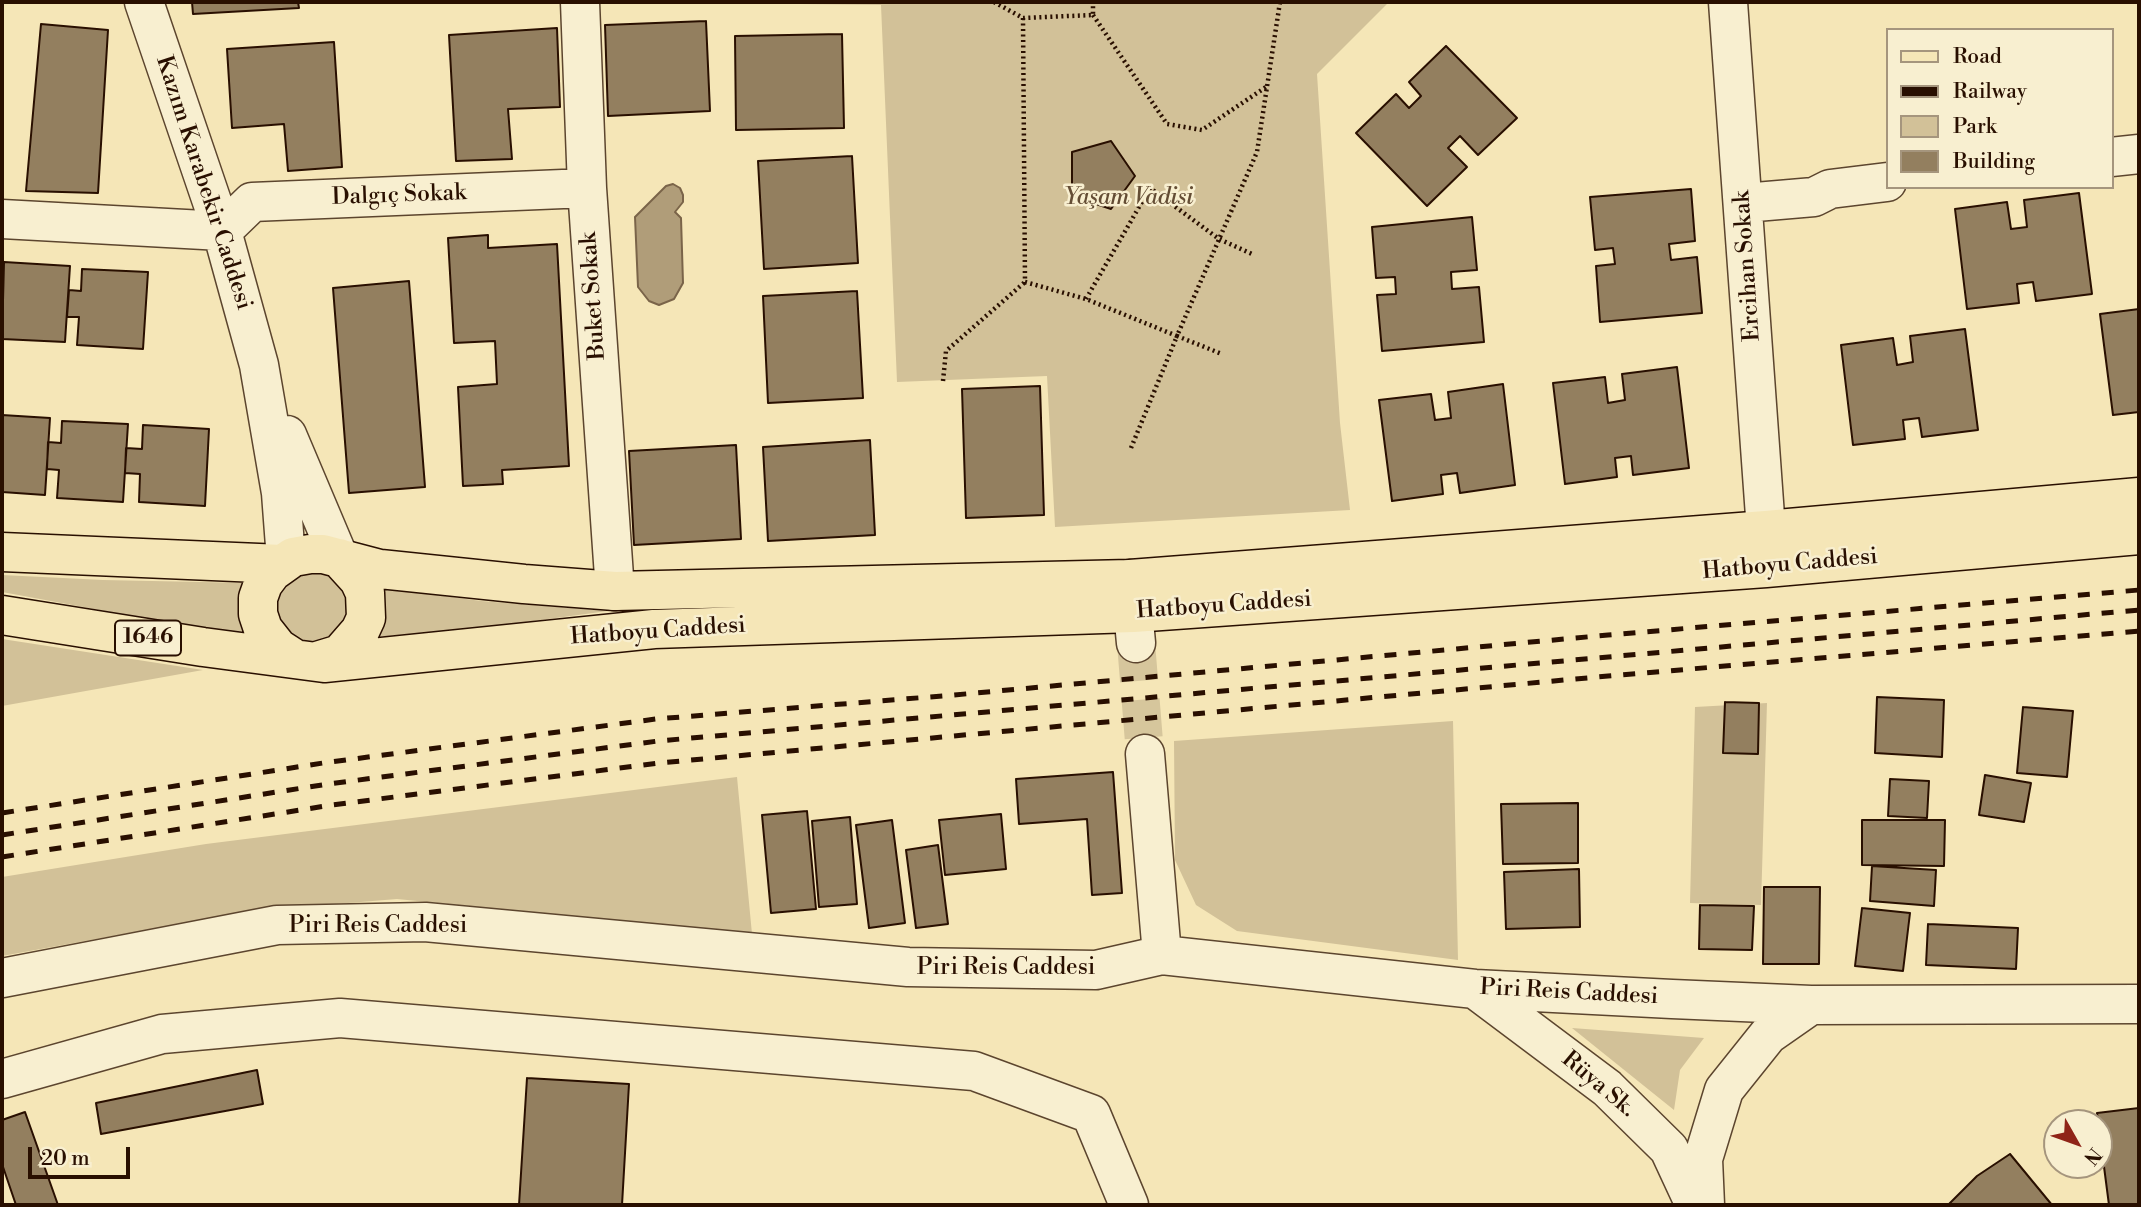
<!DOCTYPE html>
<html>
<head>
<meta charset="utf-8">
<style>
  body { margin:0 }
  #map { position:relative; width:2141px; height:1207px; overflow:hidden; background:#f5e6b7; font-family:"Libre Bodoni",serif }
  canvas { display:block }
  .frame { position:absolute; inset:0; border:4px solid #290f00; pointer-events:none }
  .legend { position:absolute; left:1886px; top:28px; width:228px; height:161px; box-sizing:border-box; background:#f8efd0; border:2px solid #a5957d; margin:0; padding:9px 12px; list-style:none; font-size:21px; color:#290f00 }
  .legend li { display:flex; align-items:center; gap:14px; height:35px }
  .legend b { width:35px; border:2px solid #a5957d }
  .north { position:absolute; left:2043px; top:1109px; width:70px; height:70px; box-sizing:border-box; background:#f8efd0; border:2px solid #a5957d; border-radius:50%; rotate:130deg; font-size:19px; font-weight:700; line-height:28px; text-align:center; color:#290f00 }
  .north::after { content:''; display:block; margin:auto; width:24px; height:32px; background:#8f2418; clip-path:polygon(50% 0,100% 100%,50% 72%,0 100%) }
  .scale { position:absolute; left:28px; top:1147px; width:102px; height:32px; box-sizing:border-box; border:4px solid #290f00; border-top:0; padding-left:9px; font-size:21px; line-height:24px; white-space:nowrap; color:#290f00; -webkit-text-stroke:5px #f8efd0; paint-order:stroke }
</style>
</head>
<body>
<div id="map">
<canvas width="2141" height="1207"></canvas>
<div class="frame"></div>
<ul class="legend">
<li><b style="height:9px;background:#f5e6b7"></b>Road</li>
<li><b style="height:9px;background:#290f00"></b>Railway</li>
<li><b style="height:19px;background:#d2c198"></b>Park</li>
<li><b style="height:19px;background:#937f5f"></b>Building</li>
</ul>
<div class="north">N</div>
<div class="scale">20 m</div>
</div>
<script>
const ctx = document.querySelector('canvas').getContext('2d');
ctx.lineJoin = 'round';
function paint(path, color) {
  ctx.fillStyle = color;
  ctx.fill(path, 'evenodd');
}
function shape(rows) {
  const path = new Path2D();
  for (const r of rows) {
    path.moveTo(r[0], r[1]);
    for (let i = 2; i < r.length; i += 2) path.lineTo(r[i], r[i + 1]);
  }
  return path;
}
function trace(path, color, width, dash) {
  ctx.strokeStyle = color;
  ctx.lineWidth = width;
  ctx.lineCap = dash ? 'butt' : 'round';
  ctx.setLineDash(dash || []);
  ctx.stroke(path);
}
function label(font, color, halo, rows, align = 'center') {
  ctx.font = font + ' "Libre Bodoni",serif';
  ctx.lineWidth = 5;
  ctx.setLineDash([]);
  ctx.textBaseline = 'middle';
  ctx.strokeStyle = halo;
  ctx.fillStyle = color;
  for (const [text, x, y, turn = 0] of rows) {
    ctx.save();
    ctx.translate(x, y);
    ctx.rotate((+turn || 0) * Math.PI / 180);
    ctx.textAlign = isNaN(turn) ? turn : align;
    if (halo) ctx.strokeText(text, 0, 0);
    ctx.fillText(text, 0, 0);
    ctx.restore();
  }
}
paint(shape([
  [636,2,1389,2,1317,74,1340,423,1350,510,1055,527,1047,376,897,382,881,5],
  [311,572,329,574,351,600,342,632,313,645,291,636,276,614,276,603,286,585,302,573],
  [2,575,103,580,251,583,246,633,159,621,2,592],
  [379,587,481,601,608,611,511,624,378,637,385,614,384,597],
  [2,639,203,670,2,706],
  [1767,703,1761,905,1690,903,1695,707],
  [1453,721,1458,960,1237,931,1196,905,1175,860,1174,741],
  [737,777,752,934,397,899,251,911,2,956,2,877,206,844],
  [1572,1028,1704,1038,1680,1070,1674,1110]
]), '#d2c198');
const water = shape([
  [673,184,680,188,683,195,683,202,675,212,681,218,683,283,674,299,659,305,649,301,638,287,635,217,666,186,673,184]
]);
paint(water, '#b09d79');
trace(water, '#7a6449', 2);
const building = shape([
  [192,2,298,2,299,8,193,14,192,2],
  [706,21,710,111,608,116,605,25,706,21],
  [41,24,108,30,98,193,26,191,41,24],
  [557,28,560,107,508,109,512,159,456,161,449,35,557,28],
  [842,34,844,128,736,130,735,36,842,34],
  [334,42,342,167,288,171,284,124,232,128,227,49,334,42],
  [1446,46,1517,118,1478,155,1460,136,1448,148,1467,167,1427,206,1356,133,1396,94,1409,108,1421,96,1409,82,1446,46],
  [1111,141,1135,176,1111,209,1072,196,1072,152,1111,141],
  [852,156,858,263,764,269,758,161,852,156],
  [1691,189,1695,241,1669,244,1671,260,1697,257,1702,313,1600,322,1596,266,1615,264,1613,248,1595,250,1590,197,1691,189],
  [2079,193,2092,294,2036,301,2033,282,2017,284,2019,303,1967,309,1955,209,2007,202,2011,229,2027,227,2024,200,2079,193],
  [1472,217,1477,270,1451,272,1452,289,1479,287,1484,342,1382,351,1377,295,1396,294,1395,277,1376,278,1372,227,1472,217],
  [488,235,488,248,557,244,569,466,502,470,503,484,463,486,458,387,497,384,495,341,454,343,448,238,488,235],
  [4,262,70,266,65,342,2,339,4,262],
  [82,269,148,272,143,349,77,345,79,317,67,317,69,290,81,291,82,269],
  [409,281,425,487,349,493,333,288,409,281],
  [857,291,863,398,768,403,763,296,857,291],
  [2139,309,2139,412,2113,415,2100,314,2139,309],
  [1965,329,1978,430,1922,437,1919,418,1903,420,1905,439,1853,445,1841,345,1893,338,1897,365,1913,362,1910,336,1965,329],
  [1677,367,1689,468,1633,475,1631,456,1615,458,1617,477,1565,484,1553,383,1605,377,1608,403,1625,400,1622,374,1677,367],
  [1503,384,1515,485,1460,493,1457,473,1441,475,1443,494,1392,501,1379,400,1431,394,1435,420,1451,418,1448,392,1503,384],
  [1040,386,1044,515,966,518,962,389,1040,386],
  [2,415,50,418,45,495,2,492,2,415],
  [62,421,128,424,123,502,57,498,59,470,47,469,48,442,61,443,62,421],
  [143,425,209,429,205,506,139,502,140,474,125,473,126,448,142,449,143,425],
  [870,440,875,535,768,541,763,447,870,440],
  [736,445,741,539,634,545,629,451,736,445],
  [1877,697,1944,700,1942,757,1875,753,1877,697],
  [1725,702,1759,703,1758,754,1723,753,1725,702],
  [2023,707,2073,711,2067,777,2017,773,2023,707],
  [1113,772,1122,893,1092,895,1087,819,1019,824,1016,779,1113,772],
  [1985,775,2031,783,2024,822,1979,815,1985,775],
  [1890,779,1929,781,1927,818,1888,816,1890,779],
  [1578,803,1578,863,1503,864,1501,804,1578,803],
  [807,811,816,909,771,913,762,815,807,811],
  [1001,814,1006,869,945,875,939,820,1001,814],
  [850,817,857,904,819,907,812,821,850,817],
  [892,820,905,923,869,928,856,825,892,820],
  [1862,820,1945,820,1944,866,1862,865,1862,820],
  [938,845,948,924,916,928,906,850,938,845],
  [1872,866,1936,870,1934,906,1870,901,1872,866],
  [1579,869,1580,927,1506,929,1504,872,1579,869],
  [1764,887,1820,887,1819,964,1763,964,1764,887],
  [1700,905,1754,906,1752,950,1699,949,1700,905],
  [1862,908,1910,913,1903,971,1855,966,1862,908],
  [1928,924,2018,928,2016,969,1926,965,1928,924],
  [257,1070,263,1104,101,1134,96,1103,257,1070],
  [527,1078,629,1084,622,1205,519,1205,527,1078],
  [2139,1108,2139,1205,2109,1205,2097,1113,2139,1108],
  [25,1112,58,1205,16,1205,2,1164,2,1120,25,1112],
  [2010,1154,2052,1205,1948,1205,1977,1176,2010,1154]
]);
paint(building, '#937f5f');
trace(building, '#290f00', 2);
trace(shape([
  [1136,643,1145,754]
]), '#d6c69c', 38, [38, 19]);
const minor = shape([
  [144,2,222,231,259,365,281,493,285,546,282,564],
  [580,2,587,188,615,591],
  [1728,2,1766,530],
  [2111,157,2139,154],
  [1744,203,1814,197,1830,189,1887,182],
  [2,219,222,231,252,202,587,188],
  [287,435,339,558],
  [1130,579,1136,643],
  [1145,754,1162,955],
  [2,978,277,925,425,922,908,967,1096,970,1162,955,1475,989,1672,999,1811,1005,2139,1004],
  [1475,989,1607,1088,1669,1149,1695,1205],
  [2,1079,162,1034,340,1018,974,1071,1091,1114,1129,1205],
  [1705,1205,1703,1159,1724,1090,1768,1035,1811,1005]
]);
const major = shape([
  [2,552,282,564],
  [2,615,203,647,324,663,654,629,1133,613,1766,568,2139,535],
  [295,659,278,648,263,629,258,614,258,598,263,584,272,572,293,557,310,554,323,554,380,569,524,584,615,591,1130,579,1766,530,2139,497],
  [317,661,340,654,360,631,366,618,365,593,359,580,339,558]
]);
trace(minor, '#5c452e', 41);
trace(major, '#290f00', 41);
trace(shape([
  [994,2,1023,18,1093,15,1093,2],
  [1093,15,1167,124,1202,130,1266,87],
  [1023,18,1025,282,1086,299,1177,336,1257,152,1280,2],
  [1086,299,1150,188,1219,239,1252,254],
  [943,381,946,351,1025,282],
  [1131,448,1177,336,1222,354]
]), '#290f00', 4.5, [2, 3.5]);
trace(minor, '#f8efd0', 38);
trace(major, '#f5e6b7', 38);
trace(shape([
  [2,813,323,763,656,719,954,695,1608,635,2139,590],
  [2,835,328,784,658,741,2139,610],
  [2,857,332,805,659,763,1608,676,2139,631]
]), '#290f00', 5, [12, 12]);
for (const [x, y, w] of [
  [148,638,66]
]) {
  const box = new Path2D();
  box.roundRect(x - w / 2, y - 17.5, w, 35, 5);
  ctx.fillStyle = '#f8efd0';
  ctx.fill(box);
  trace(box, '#290f00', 2);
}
label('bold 21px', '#290f00', null, [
  ["1646",148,638]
]);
label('23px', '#290f00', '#f8efd0', [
  ["Kazım Karabekir Caddesi",203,183,72],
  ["Dalgıç Sokak",399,196,-2],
  ["Ercihan Sokak",1748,266,-94],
  ["Buket Sokak",594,296,-94],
  ["Hatboyu Caddesi",1790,565,-5],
  ["Hatboyu Caddesi",1224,606,-4],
  ["Hatboyu Caddesi",658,632,-4],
  ["Piri Reis Caddesi",378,926],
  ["Piri Reis Caddesi",1006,968],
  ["Piri Reis Caddesi",1569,993,3],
  ["Rüya Sk.",1598,1085,40]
]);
label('italic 23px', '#644d35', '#f8efd0', [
  ["Yaşam Vadisi",1129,198]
]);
</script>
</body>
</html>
